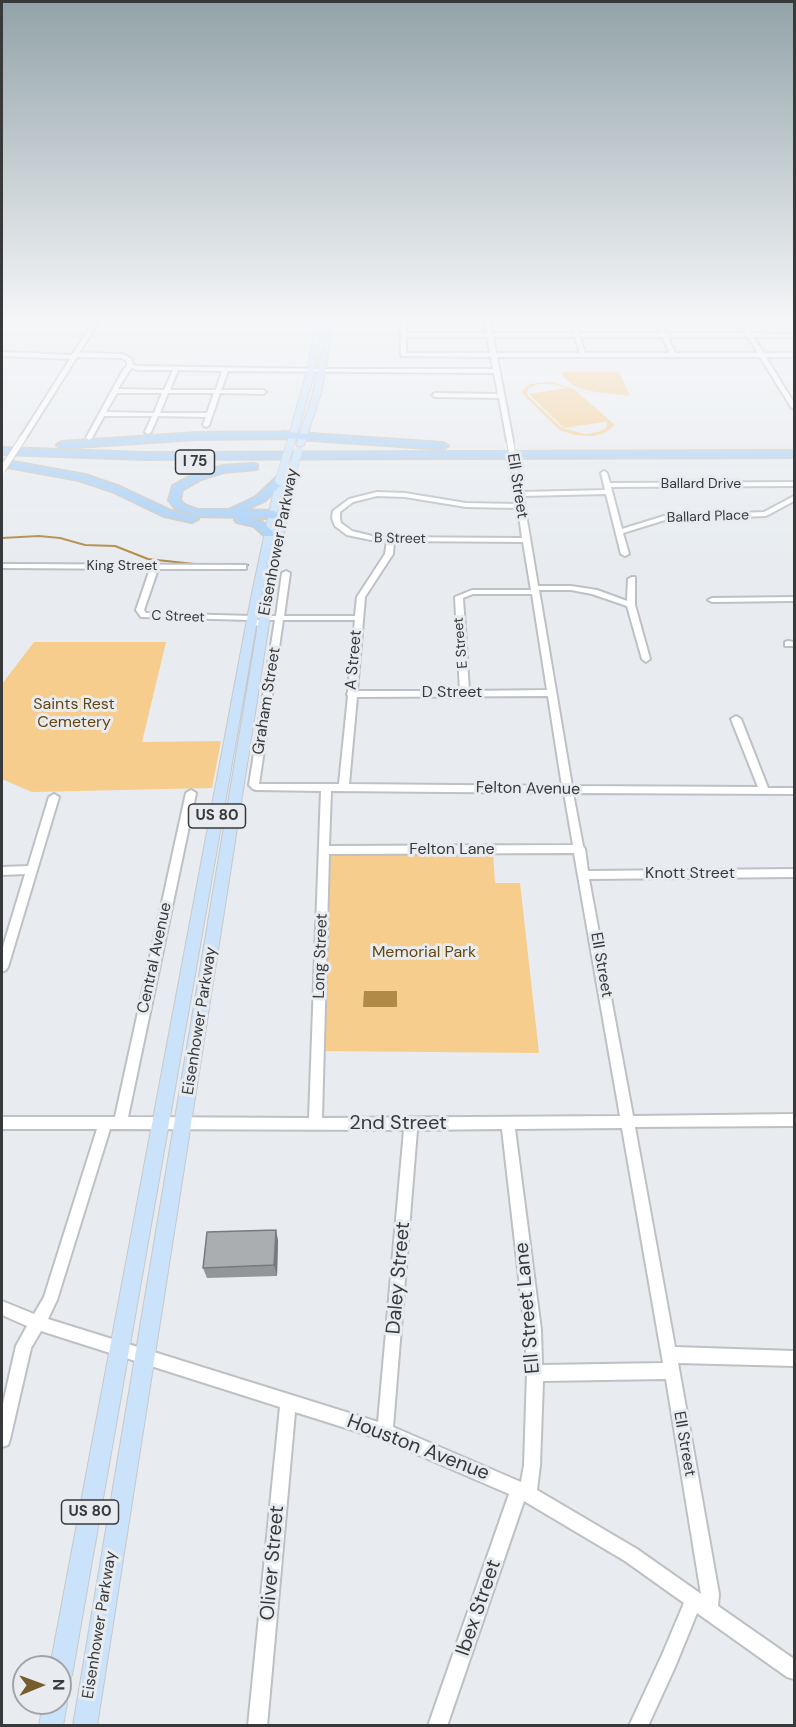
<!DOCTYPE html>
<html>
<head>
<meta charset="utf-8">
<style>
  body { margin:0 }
  #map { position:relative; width:796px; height:1727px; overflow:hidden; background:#e8ecf0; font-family:"DM Sans",sans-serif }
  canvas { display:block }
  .frame { position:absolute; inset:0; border:3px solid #37393a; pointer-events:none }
  .north { position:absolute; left:12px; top:1655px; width:60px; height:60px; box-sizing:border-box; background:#e8ecf0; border:2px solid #a1a4a7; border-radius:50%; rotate:89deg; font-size:16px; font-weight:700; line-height:24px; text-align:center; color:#37393a }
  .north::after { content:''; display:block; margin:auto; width:21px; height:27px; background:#775c2e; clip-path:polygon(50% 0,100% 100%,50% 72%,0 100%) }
</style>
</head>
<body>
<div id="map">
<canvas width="796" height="1727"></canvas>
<div class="frame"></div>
<div class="north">N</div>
</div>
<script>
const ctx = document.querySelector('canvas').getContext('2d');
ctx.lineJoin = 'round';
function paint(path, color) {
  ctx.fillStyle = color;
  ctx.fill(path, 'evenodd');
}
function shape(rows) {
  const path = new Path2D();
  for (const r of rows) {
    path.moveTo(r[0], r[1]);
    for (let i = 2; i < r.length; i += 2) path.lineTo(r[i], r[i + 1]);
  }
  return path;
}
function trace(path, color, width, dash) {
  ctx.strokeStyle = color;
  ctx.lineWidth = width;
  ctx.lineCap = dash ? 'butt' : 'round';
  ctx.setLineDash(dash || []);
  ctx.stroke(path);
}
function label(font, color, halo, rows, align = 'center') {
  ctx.font = font + ' "DM Sans",sans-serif';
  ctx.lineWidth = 6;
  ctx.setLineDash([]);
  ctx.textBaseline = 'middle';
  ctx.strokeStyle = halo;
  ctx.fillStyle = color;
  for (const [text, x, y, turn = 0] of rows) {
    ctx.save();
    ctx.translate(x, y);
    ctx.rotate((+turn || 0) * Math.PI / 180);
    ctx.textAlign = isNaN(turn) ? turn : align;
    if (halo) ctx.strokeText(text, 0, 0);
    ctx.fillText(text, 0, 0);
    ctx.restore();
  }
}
paint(shape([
  [562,372,619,372,630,396,589,391,574,386,564,378],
  [551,382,574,389,615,425,605,433,593,436,575,435,559,430,521,392,530,384],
  [539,384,554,384,567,388,529,394,564,428,605,422,604,420,607,424,606,428,598,432,586,434,562,428,527,395,528,388],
  [34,642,166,642,142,742,221,741,212,788,32,792,2,779,2,684],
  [330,850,493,851,495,883,520,883,539,1053,319,1051]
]), '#f6cd8d');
paint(shape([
  [364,991,397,991,397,1007,363,1007]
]), '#b28a48');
trace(shape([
  [2,538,39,536,60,538,85,545,115,546,148,559,194,564,248,565]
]), '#b28a48', 2);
const minor = shape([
  [94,321,99,321,79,353,122,354,132,359,133,365,139,366,321,369,493,369,491,357,401,356,401,321,407,321,406,333,487,333,484,321,490,321,492,333,574,333,570,321,576,321,579,333,661,333,656,321,661,321,666,333,746,333,739,321,744,321,751,333,794,334,794,337,753,337,764,353,794,353,794,357,766,357,794,403,794,409,791,407,760,357,497,357,513,441,510,443,507,441,499,398,435,397,432,395,435,393,498,394,494,373,228,371,221,390,263,390,266,392,263,394,220,393,209,425,206,427,203,425,206,417,158,416,151,432,148,434,145,432,152,416,104,416,92,438,89,440,86,438,123,370,127,366,127,361,121,358,77,357,26,438,21,439,20,438,70,359,2,356,2,352,72,355,94,321],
  [406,337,487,337,490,353,406,353,406,337],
  [493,337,575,337,580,353,496,353,493,337],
  [580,337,662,337,670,353,585,353,580,337],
  [668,337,748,337,758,353,675,353,668,337],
  [131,368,139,370,173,370,164,390,118,389,131,368],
  [178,370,222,371,216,390,170,390,178,370],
  [117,393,162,393,154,413,106,412,117,393],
  [168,393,214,393,207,413,160,413,168,393],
  [786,321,791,321,794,327,794,332,792,332,786,321],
  [515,469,518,471,522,492,605,490,601,473,604,471,607,473,610,483,794,482,794,486,611,487,622,529,664,516,764,512,794,496,794,501,766,516,665,520,623,533,629,554,625,556,621,554,606,494,523,496,538,586,571,586,597,590,627,601,628,579,632,577,635,577,635,605,650,659,646,662,642,659,627,606,592,594,571,590,539,590,572,786,758,787,731,719,736,716,741,719,768,788,794,788,794,794,573,793,583,846,585,849,588,871,794,869,794,877,589,879,633,1116,794,1114,794,1126,635,1127,675,1347,794,1351,794,1366,678,1363,719,1594,718,1606,794,1659,794,1679,787,1677,697,1613,675,1667,648,1726,629,1726,662,1655,684,1603,625,1561,524,1501,447,1726,428,1726,509,1494,384,1440,295,1412,267,1726,248,1726,280,1407,41,1331,31,1348,10,1439,8,1445,2,1447,2,1408,16,1346,27,1326,2,1315,2,1301,34,1314,44,1297,97,1129,2,1129,2,1117,115,1117,186,793,191,790,196,793,128,1117,309,1118,321,791,256,790,253,789,249,785,275,620,261,620,254,613,258,611,266,616,276,616,282,573,286,571,290,573,284,616,355,616,357,597,385,554,387,541,376,541,347,535,335,526,332,518,333,511,349,499,377,492,405,493,466,503,517,504,512,471,515,469],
  [377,496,405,497,466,507,518,508,522,538,376,537,352,531,341,523,340,518,340,512,353,502,377,496],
  [394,541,523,542,531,590,472,590,455,597,460,691,357,691,365,597,393,554,394,541],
  [473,594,532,594,547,690,469,691,463,598,473,594],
  [283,620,355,620,348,692,347,694,348,696,339,784,259,784,283,620],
  [548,696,562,786,349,784,357,697,548,696],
  [331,791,564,793,573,845,329,846,331,791],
  [574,853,620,1116,322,1118,329,854,574,853],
  [622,1128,663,1363,542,1365,541,1330,515,1129,622,1128],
  [110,1129,404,1130,378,1422,48,1319,57,1300,110,1129],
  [502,1129,525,1330,527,1373,524,1465,521,1482,393,1427,417,1130,502,1129],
  [666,1379,701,1594,637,1549,537,1490,540,1465,543,1381,666,1379],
  [2,564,243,565,246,565,246,569,158,569,144,610,146,613,252,616,267,626,263,628,260,628,250,620,141,617,136,610,150,569,2,568,2,564],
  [794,597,794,601,712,602,708,600,712,598,794,597],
  [788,641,794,642,794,646,785,646,785,642,788,641],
  [54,794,59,797,8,967,6,970,2,972,2,950,25,874,2,875,2,867,28,866,49,797,54,794]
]);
const major = shape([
  [317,321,323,321,315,371,295,442,291,444,287,442,307,371,317,321],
  [328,321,334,321,321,393,304,445,300,447,296,445,313,393,328,321],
  [291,475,295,478,279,559,97,1726,73,1726,269,559,287,478,291,475],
  [280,477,284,480,261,598,72,1675,68,1683,60,1687,60,1667,50,1667,251,598,276,480,280,477],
  [60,1693,64,1694,67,1703,63,1726,39,1726,43,1703,60,1703,60,1693]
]);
const highway = shape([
  [283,432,443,443,448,446,443,449,283,438,197,439,62,448,57,445,62,442,197,433,283,432],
  [2,448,144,453,794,451,794,457,144,459,2,454,2,448],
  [2,460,85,475,120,487,171,511,196,517,198,519,192,522,164,516,112,491,79,480,2,466,2,460],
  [253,464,257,465,257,469,224,472,201,479,182,490,180,500,184,505,198,510,229,510,256,497,276,478,284,478,284,482,264,501,244,510,273,511,286,515,286,519,242,517,262,522,273,532,273,536,265,536,254,526,237,522,235,520,240,517,197,516,176,509,169,500,173,486,193,475,223,466,253,464]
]);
trace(minor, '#bdc0c4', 4);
trace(major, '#c7c8c8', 2);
trace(highway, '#c7c8c8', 4);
paint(minor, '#fff');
paint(major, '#cae3fb');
paint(highway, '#a7d0f8');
const minorBridge = shape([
  [510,441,515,471],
  [2,470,23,438]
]);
const majorBridgeFar1 = shape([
  [291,478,298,451],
  [280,479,290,444]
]);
const majorBridge = shape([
  [280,480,281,477]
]);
trace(minorBridge, '#bdc0c4', 8, []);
trace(majorBridgeFar1, '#c7c8c8', 9, []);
trace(majorBridge, '#c7c8c8', 12, []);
trace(minorBridge, '#fff', 6);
trace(majorBridgeFar1, '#cae3fb', 8);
trace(majorBridge, '#cae3fb', 10);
paint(shape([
  [278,1240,277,1276,207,1278,203,1268]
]), '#929698');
paint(shape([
  [276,1230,278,1240,277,1276,274,1265]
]), '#777a7c');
const building = shape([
  [276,1230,274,1265,203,1268,207,1232,276,1230]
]);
paint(building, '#aaaeb1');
trace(building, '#777a7c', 1.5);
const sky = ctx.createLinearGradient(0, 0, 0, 563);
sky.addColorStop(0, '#92a3a8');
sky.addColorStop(0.57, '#f5f6f8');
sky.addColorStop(1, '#f5f6f800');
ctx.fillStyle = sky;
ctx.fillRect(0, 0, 796, 563);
label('14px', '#37393a', '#e8ecf0', [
  ["Ballard Drive",701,484],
  ["Ballard Place",708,517,-2],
  ["B Street",400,539,1],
  ["King Street",122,566],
  ["C Street",178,617,2],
  ["E Street",461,643,-95]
]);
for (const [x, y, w] of [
  [195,462,39],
  [217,816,57],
  [90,1512,57]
]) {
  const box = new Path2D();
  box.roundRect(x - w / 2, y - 12, w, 24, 4.5);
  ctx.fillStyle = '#e8ecf0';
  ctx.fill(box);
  trace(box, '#37393a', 1.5);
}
label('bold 15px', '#37393a', null, [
  ["I 75",195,462],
  ["US 80",217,816],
  ["US 80",90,1512]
]);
label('16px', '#37393a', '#e8ecf0', [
  ["Ell Street",517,486,81],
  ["Eisenhower Parkway",279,542,-79],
  ["A Street",354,660,-85],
  ["D Street",452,693],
  ["Graham Street",267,701,-81],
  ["Felton Avenue",528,789,1],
  ["Felton Lane",452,850],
  ["Knott Street",690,874],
  ["Long Street",321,956,-88],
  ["Central Avenue",155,958,-78],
  ["Ell Street",601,965,80],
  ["Eisenhower Parkway",200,1021,-81],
  ["Ell Street",684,1444,80],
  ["Eisenhower Parkway",100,1625,-81]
]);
label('16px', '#624612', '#e8ecf0', [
  ["Saints Rest",74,705],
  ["Cemetery",74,723],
  ["Memorial Park",424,953]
]);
label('20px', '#37393a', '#e8ecf0', [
  ["2nd Street",398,1124],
  ["Daley Street",399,1278,-85],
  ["Ell Street Lane",528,1308,-95],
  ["Houston Avenue",418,1448,21],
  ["Oliver Street",273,1563,-85],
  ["Ibex Street",479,1608,-71]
]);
</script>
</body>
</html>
